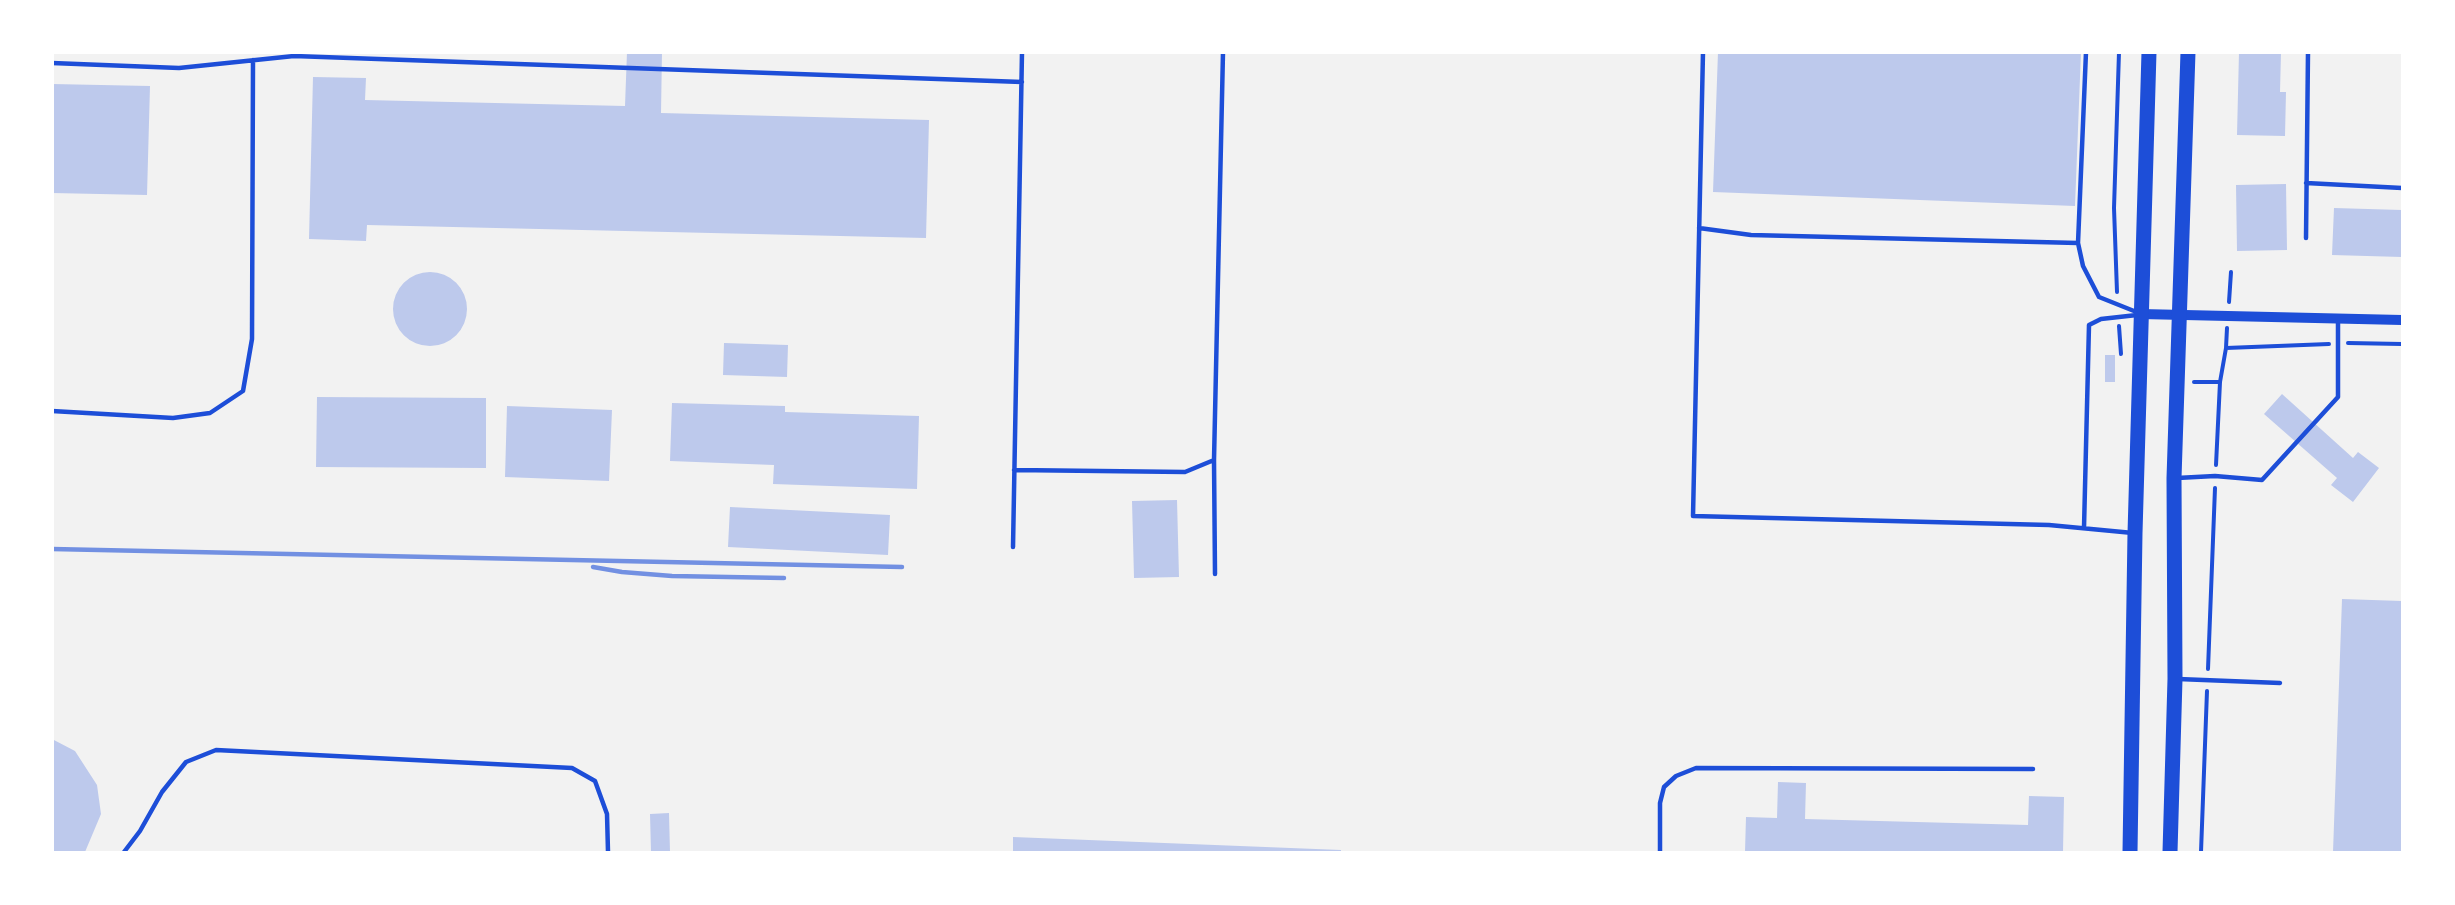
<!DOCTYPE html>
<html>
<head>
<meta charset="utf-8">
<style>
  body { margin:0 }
  #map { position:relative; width:2455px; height:905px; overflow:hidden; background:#f2f2f2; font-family:"DM Sans",sans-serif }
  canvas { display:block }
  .frame { position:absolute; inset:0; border:54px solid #fff; pointer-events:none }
</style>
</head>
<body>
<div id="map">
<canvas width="2455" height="905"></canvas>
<div class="frame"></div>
</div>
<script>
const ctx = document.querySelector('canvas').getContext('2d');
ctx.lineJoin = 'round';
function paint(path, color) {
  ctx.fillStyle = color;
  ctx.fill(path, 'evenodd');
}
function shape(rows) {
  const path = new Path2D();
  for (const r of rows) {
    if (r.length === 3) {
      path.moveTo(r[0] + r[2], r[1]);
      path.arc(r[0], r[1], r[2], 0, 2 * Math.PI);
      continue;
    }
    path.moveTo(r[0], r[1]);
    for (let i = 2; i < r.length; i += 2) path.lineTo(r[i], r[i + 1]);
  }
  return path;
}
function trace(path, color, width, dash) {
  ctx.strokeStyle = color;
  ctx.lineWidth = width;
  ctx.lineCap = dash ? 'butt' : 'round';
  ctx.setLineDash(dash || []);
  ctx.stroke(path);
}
paint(shape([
  [627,52,662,52,661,113,929,120,926,238,367,225,366,241,309,239,313,77,366,78,365,100,625,106],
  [1718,52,2081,52,2075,206,1713,192],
  [2239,52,2281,52,2280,92,2286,92,2285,136,2237,135],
  [52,84,150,86,147,195,52,193],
  [2286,184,2287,250,2237,251,2236,185],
  [2334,208,2402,210,2402,257,2332,255],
  [430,309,37],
  [724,343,788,345,787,377,723,375],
  [2105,355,2115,355,2115,382,2105,382],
  [2282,394,2353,458,2358,452,2379,468,2353,502,2331,485,2337,478,2264,414],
  [317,397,486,398,486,468,316,467],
  [672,403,785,406,785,412,919,416,917,489,773,484,774,465,670,461],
  [507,406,612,410,609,481,505,477],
  [1177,500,1179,577,1134,578,1132,501],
  [730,507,890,515,888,555,728,547],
  [2342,599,2402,601,2402,852,2333,852],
  [52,739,75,751,97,785,101,814,85,852,52,852],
  [1778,782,1806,783,1805,819,2028,825,2029,796,2064,797,2063,852,1745,852,1746,817,1777,818],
  [669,813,670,852,651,852,650,814],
  [1013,837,1341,850,1341,852,1013,852]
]), '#bdc9ec');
trace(shape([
  [2117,292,2114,208,2119,52],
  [2229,302,2231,272],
  [2119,326,2121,354],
  [2348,343,2402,344],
  [2226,348,2227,328],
  [2194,382,2220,382],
  [2216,465,2220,382,2226,348,2329,344],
  [2208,669,2215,488],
  [2201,852,2207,691]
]), '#1d4ed8', 4);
trace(shape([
  [1703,52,1693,516,2049,525,2133,533],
  [2086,52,2078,243,2083,266,2099,297,2139,313],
  [52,63,179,68,294,56,1022,82],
  [2306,183,2402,188],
  [1699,228,1751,235,2078,243],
  [2306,238,2308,52],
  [52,411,173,418,210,413,243,391,252,339,253,60],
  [1214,460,1215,574],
  [1014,470,1185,472,1214,460,1223,52],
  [2177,478,2215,476,2262,480,2338,397,2338,319],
  [2084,528,2089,325,2101,319,2137,315],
  [1013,547,1022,52],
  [2178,679,2280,683],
  [124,852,140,831,162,792,186,762,216,750,572,768,595,781,607,814,608,852],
  [1660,852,1660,803,1664,787,1676,776,1696,768,2033,769]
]), '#1d4ed8', 4.5);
trace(shape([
  [2141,314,2402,320]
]), '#1d4ed8', 10);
trace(shape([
  [2130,852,2135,533,2149,52],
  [2170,852,2175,679,2174,478,2188,52]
]), '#1d4ed8', 15);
trace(shape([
  [52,549,902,567],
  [593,567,622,572,672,576,784,578]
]), '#7290e2', 4.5);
</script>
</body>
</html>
